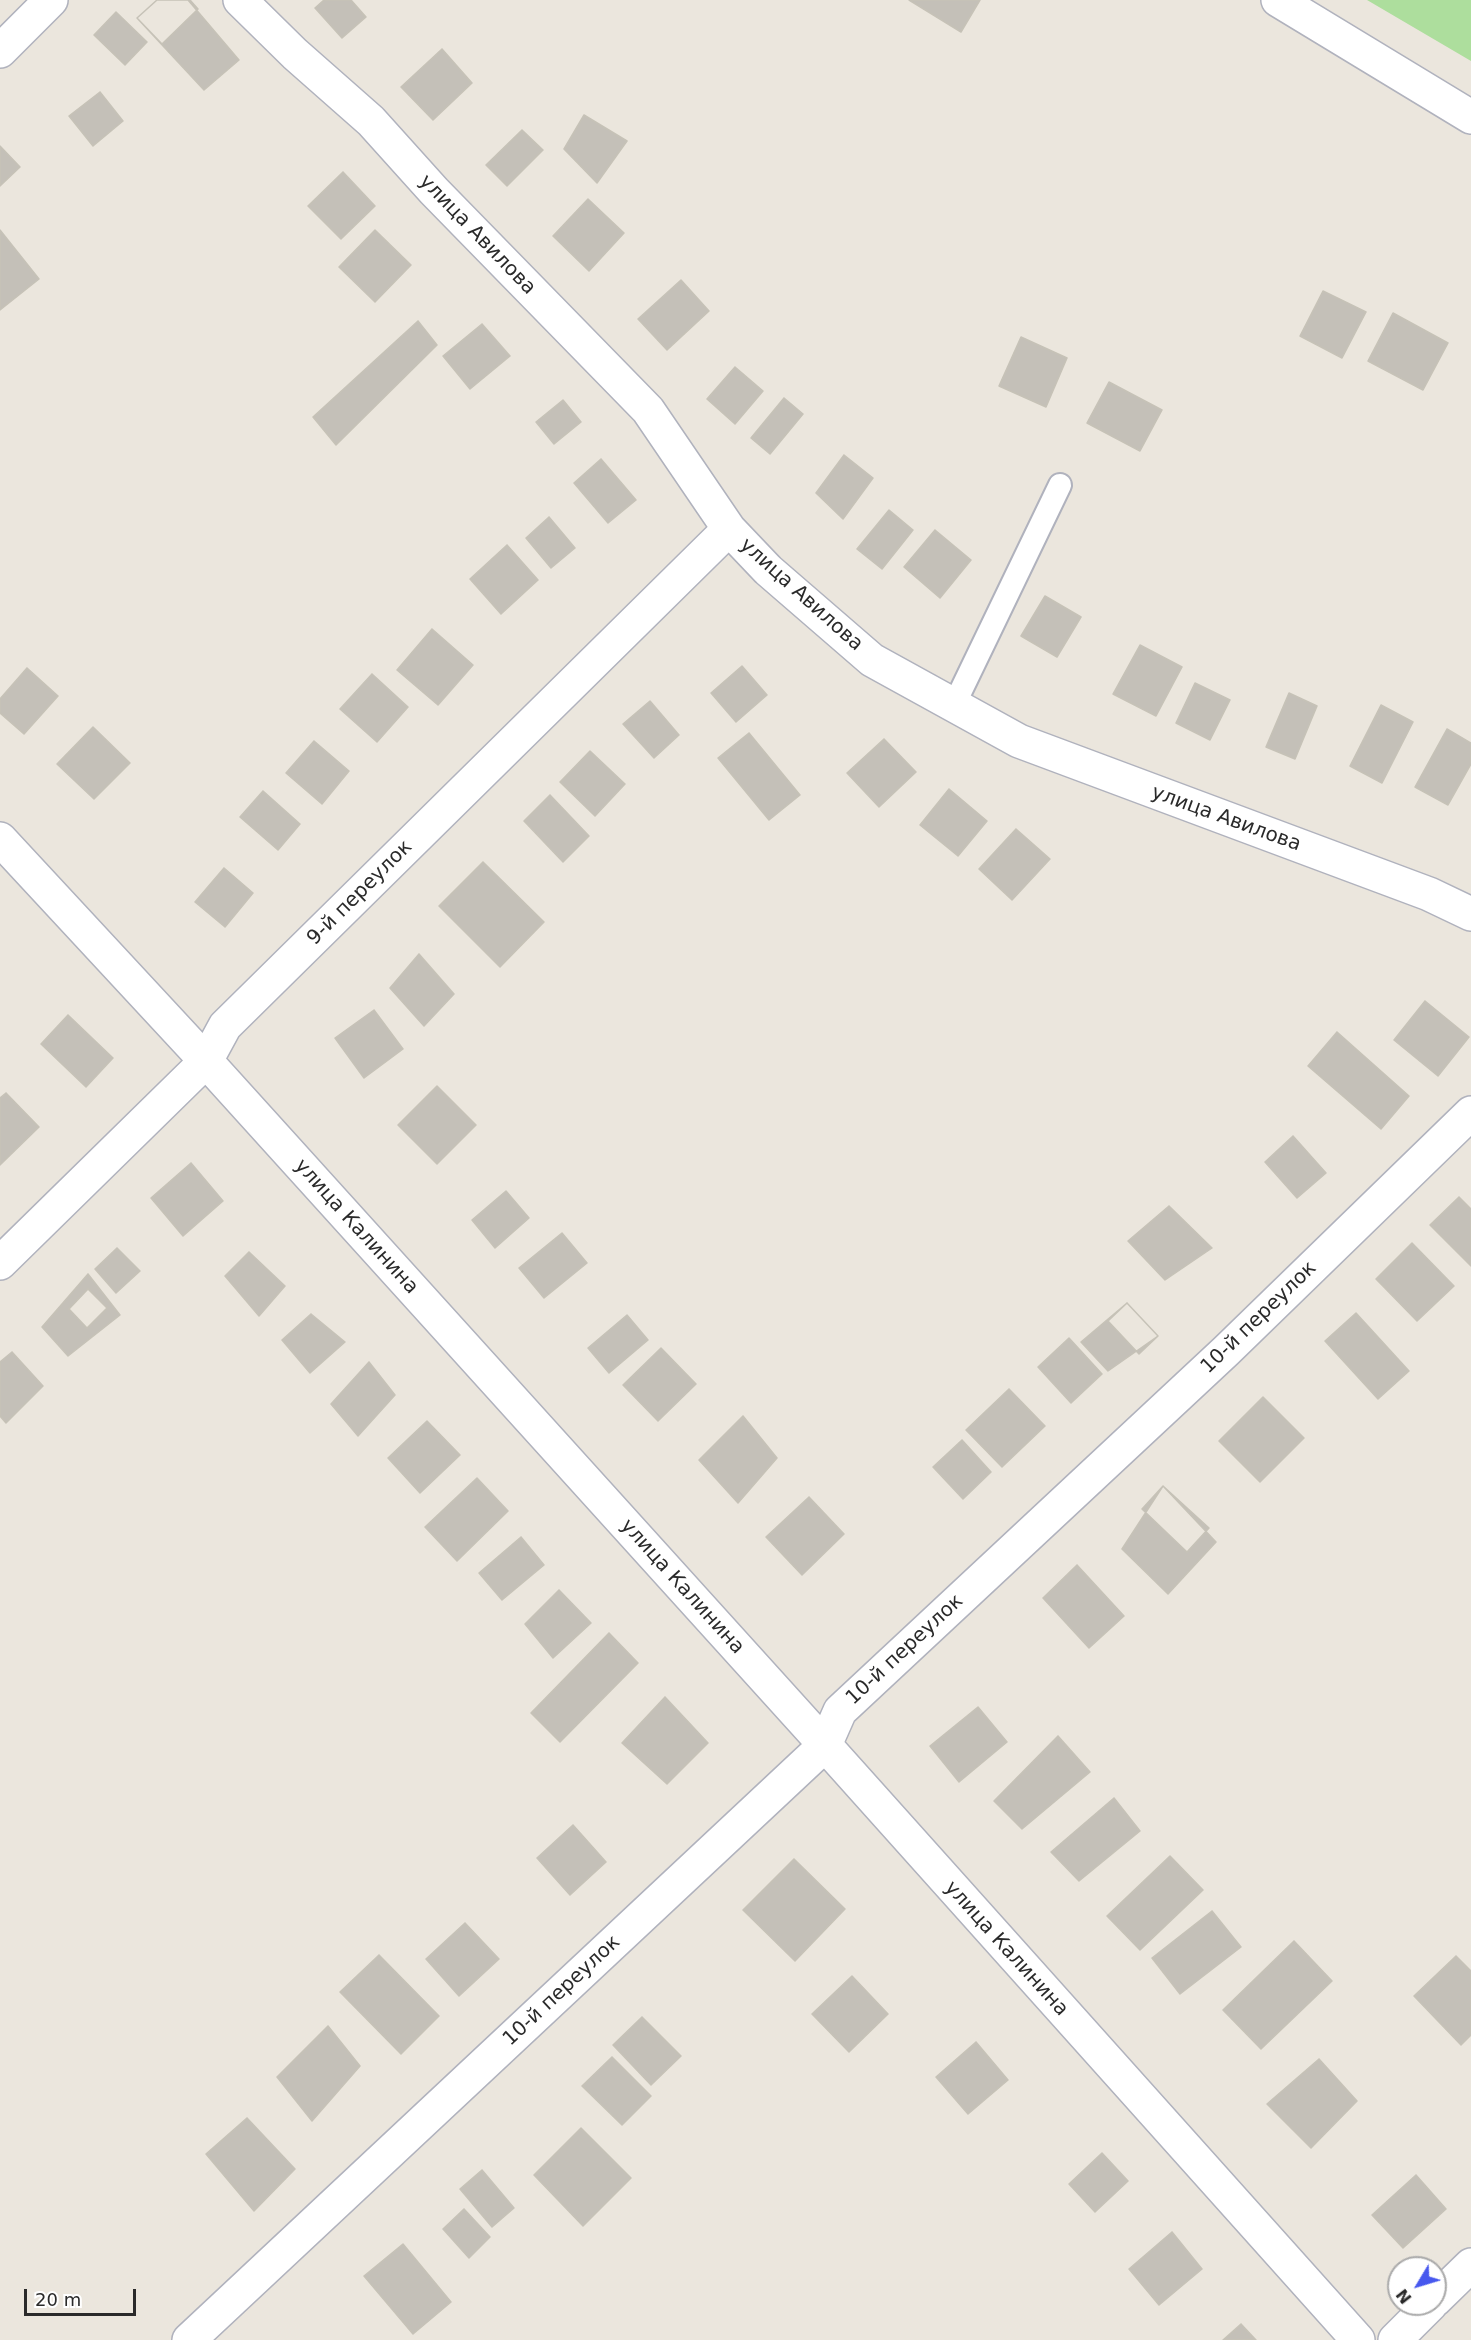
<!DOCTYPE html>
<html>
<head>
<meta charset="utf-8">
<style>
  body { margin:0 }
  #map { position:relative; width:1471px; height:2340px; overflow:hidden; background:#ebe6dd; font-family:"DejaVu Sans",sans-serif }
  canvas { display:block }
  .north { position:absolute; left:1387px; top:2256px; width:60px; height:60px; box-sizing:border-box; background:#fff; border:2px solid #aaa; border-radius:50%; rotate:232deg; font-size:16px; font-weight:700; line-height:24px; text-align:center; color:#2a2a2a }
  .north::after { content:''; display:block; margin:auto; width:21px; height:27px; background:#4758ee; clip-path:polygon(50% 0,100% 100%,50% 72%,0 100%) }
  .scale { position:absolute; left:24px; top:2289px; width:112px; height:27px; box-sizing:border-box; border:3px solid #2a2a2a; border-top:0; padding-left:8px; font-size:18px; line-height:21px; white-space:nowrap; color:#2a2a2a; -webkit-text-stroke:4px #fff; paint-order:stroke }
</style>
</head>
<body>
<div id="map">
<canvas width="1471" height="2340"></canvas>
<div class="north">N</div>
<div class="scale">20 m</div>
</div>
<script>
const ctx = document.querySelector('canvas').getContext('2d');
ctx.lineJoin = 'round';
function paint(path, color) {
  ctx.fillStyle = color;
  ctx.fill(path, 'evenodd');
}
function shape(rows) {
  const path = new Path2D();
  for (const r of rows) {
    path.moveTo(r[0], r[1]);
    for (let i = 2; i < r.length; i += 2) path.lineTo(r[i], r[i + 1]);
  }
  return path;
}
function trace(path, color, width, dash) {
  ctx.strokeStyle = color;
  ctx.lineWidth = width;
  ctx.lineCap = dash ? 'butt' : 'round';
  ctx.setLineDash(dash || []);
  ctx.stroke(path);
}
function label(font, color, halo, rows, align = 'center') {
  ctx.font = font + ' "DejaVu Sans",sans-serif';
  ctx.lineWidth = 6;
  ctx.setLineDash([]);
  ctx.textBaseline = 'middle';
  ctx.strokeStyle = halo;
  ctx.fillStyle = color;
  for (const [text, x, y, turn = 0] of rows) {
    ctx.save();
    ctx.translate(x, y);
    ctx.rotate((+turn || 0) * Math.PI / 180);
    ctx.textAlign = isNaN(turn) ? turn : align;
    if (halo) ctx.strokeText(text, 0, 0);
    ctx.fillText(text, 0, 0);
    ctx.restore();
  }
}
paint(shape([
  [1367,0,1471,0,1471,62,1471,61]
]), '#adde9d');
const building = shape([
  [157,0,188,0,239,60,204,90,137,18,157,0],
  [157,0,190,0,198,9,162,44,137,18,157,0],
  [324,0,351,0,366,17,342,38,315,8,324,0],
  [909,0,980,0,961,32,909,0],
  [116,12,147,42,125,65,94,35,116,12],
  [442,49,472,83,433,120,401,87,442,49],
  [100,92,123,121,93,146,69,116,100,92],
  [584,115,627,141,597,183,564,149,584,115],
  [522,130,543,150,507,186,486,165,522,130],
  [0,146,20,167,0,186,0,146],
  [343,172,375,206,341,239,308,206,343,172],
  [588,199,624,233,589,271,553,236,588,199],
  [0,230,39,279,0,310,0,230],
  [375,230,411,265,375,302,339,267,375,230],
  [681,280,709,311,667,350,638,319,681,280],
  [1323,291,1366,312,1342,358,1300,336,1323,291],
  [1393,313,1448,343,1423,390,1368,361,1393,313],
  [418,321,437,345,336,445,313,417,418,321],
  [482,324,510,356,470,389,443,356,482,324],
  [1021,337,1067,358,1046,407,999,386,1021,337],
  [735,367,763,391,735,424,707,399,735,367],
  [1109,382,1162,410,1140,451,1087,423,1109,382],
  [784,398,803,414,770,454,751,438,784,398],
  [563,400,581,422,554,444,536,422,563,400],
  [844,455,873,478,843,519,816,493,844,455],
  [601,459,636,500,608,523,574,483,601,459],
  [889,510,913,530,882,569,857,549,889,510],
  [549,517,575,548,551,568,526,538,549,517],
  [935,530,971,560,940,598,904,567,935,530],
  [507,545,538,580,501,614,470,579,507,545],
  [1045,596,1081,617,1057,657,1021,636,1045,596],
  [432,629,473,665,438,705,397,670,432,629],
  [1140,645,1182,667,1156,716,1113,694,1140,645],
  [742,666,767,695,736,722,711,693,742,666],
  [27,668,58,696,24,734,0,713,0,699,27,668],
  [372,674,408,707,377,742,340,709,372,674],
  [1195,683,1230,700,1210,740,1176,723,1195,683],
  [1289,693,1317,706,1295,759,1266,747,1289,693],
  [650,701,679,735,654,758,623,724,650,701],
  [1381,705,1413,722,1382,783,1350,766,1381,705],
  [93,727,130,763,94,799,57,764,93,727],
  [1447,729,1471,743,1471,764,1448,805,1415,787,1447,729],
  [749,733,800,795,769,820,718,758,749,733],
  [884,739,916,772,879,807,847,773,884,739],
  [314,741,349,771,322,804,286,773,314,741],
  [590,751,625,784,595,816,560,782,590,751],
  [949,789,987,821,958,856,920,825,949,789],
  [263,791,300,824,278,850,240,817,263,791],
  [550,795,589,836,563,862,524,821,550,795],
  [1016,829,1050,859,1012,900,979,869,1016,829],
  [483,862,544,922,500,967,439,906,483,862],
  [224,868,253,893,225,927,195,902,224,868],
  [419,954,454,994,424,1026,390,988,419,954],
  [1425,1001,1469,1037,1438,1076,1394,1040,1425,1001],
  [374,1010,403,1049,364,1078,335,1038,374,1010],
  [68,1015,113,1058,86,1087,41,1044,68,1015],
  [1337,1032,1409,1096,1381,1129,1308,1066,1337,1032],
  [437,1086,476,1125,437,1164,398,1125,437,1086],
  [6,1093,39,1127,0,1165,0,1098,6,1093],
  [1293,1136,1326,1173,1297,1198,1265,1162,1293,1136],
  [191,1163,223,1201,183,1236,151,1198,191,1163],
  [506,1191,529,1218,495,1248,472,1220,506,1191],
  [1459,1197,1471,1209,1471,1266,1430,1225,1459,1197],
  [1169,1206,1212,1248,1165,1280,1128,1241,1169,1206],
  [562,1233,587,1263,544,1298,519,1268,562,1233],
  [1412,1243,1454,1286,1417,1321,1376,1279,1412,1243],
  [117,1248,140,1271,116,1293,95,1269,117,1248],
  [249,1252,285,1286,259,1316,225,1276,249,1252],
  [88,1274,120,1315,68,1356,42,1327,88,1274],
  [88,1289,107,1308,87,1328,69,1309,88,1289],
  [1127,1303,1158,1336,1139,1354,1108,1321,1127,1303],
  [1127,1303,1158,1336,1108,1371,1081,1342,1127,1303],
  [1356,1313,1409,1371,1378,1399,1325,1341,1356,1313],
  [311,1314,345,1342,310,1373,282,1340,311,1314],
  [627,1315,648,1340,609,1373,588,1348,627,1315],
  [1069,1338,1102,1374,1071,1403,1038,1367,1069,1338],
  [661,1348,696,1384,658,1421,623,1385,661,1348],
  [12,1352,43,1386,6,1423,0,1416,0,1362,12,1352],
  [369,1362,395,1395,358,1436,331,1404,369,1362],
  [1009,1389,1045,1426,1002,1467,966,1430,1009,1389],
  [1263,1397,1304,1438,1260,1482,1219,1441,1263,1397],
  [743,1416,777,1458,738,1503,699,1460,743,1416],
  [427,1421,460,1455,420,1493,388,1458,427,1421],
  [962,1440,991,1472,963,1499,933,1467,962,1440],
  [477,1478,508,1511,457,1561,425,1527,477,1478],
  [1163,1486,1209,1528,1187,1552,1142,1509,1163,1486],
  [1163,1486,1216,1542,1168,1594,1122,1549,1163,1486],
  [809,1497,844,1534,802,1575,766,1537,809,1497],
  [521,1537,544,1565,502,1600,479,1573,521,1537],
  [1077,1565,1124,1616,1089,1648,1043,1598,1077,1565],
  [559,1590,591,1623,553,1658,525,1624,559,1590],
  [609,1633,638,1663,560,1742,531,1713,609,1633],
  [665,1697,708,1743,667,1784,622,1743,665,1697],
  [978,1707,1007,1742,959,1782,930,1746,978,1707],
  [1058,1736,1090,1772,1022,1829,994,1801,1058,1736],
  [1114,1798,1140,1831,1079,1881,1051,1852,1114,1798],
  [573,1825,606,1862,570,1895,537,1858,573,1825],
  [1170,1856,1203,1890,1140,1950,1107,1916,1170,1856],
  [794,1859,845,1909,795,1961,743,1910,794,1859],
  [1212,1911,1241,1947,1180,1994,1152,1958,1212,1911],
  [465,1923,499,1959,459,1996,426,1959,465,1923],
  [1294,1941,1332,1981,1261,2049,1223,2010,1294,1941],
  [379,1955,439,2016,401,2054,340,1992,379,1955],
  [1456,1956,1471,1971,1471,2035,1461,2045,1414,1996,1456,1956],
  [852,1976,888,2014,849,2052,812,2014,852,1976],
  [642,2017,681,2056,651,2085,613,2045,642,2017],
  [328,2026,360,2066,312,2121,277,2077,328,2026],
  [976,2042,1008,2080,968,2114,936,2077,976,2042],
  [612,2057,651,2096,622,2125,582,2086,612,2057],
  [1319,2059,1357,2101,1311,2148,1267,2104,1319,2059],
  [247,2118,295,2169,254,2211,206,2154,247,2118],
  [581,2128,631,2178,583,2226,534,2175,581,2128],
  [1102,2153,1128,2181,1095,2212,1069,2184,1102,2153],
  [482,2170,514,2208,492,2227,460,2189,482,2170],
  [1416,2175,1446,2209,1403,2248,1372,2215,1416,2175],
  [464,2209,490,2237,469,2258,443,2229,464,2209],
  [1172,2232,1202,2269,1159,2305,1129,2269,1172,2232],
  [403,2244,451,2302,413,2334,364,2276,403,2244],
  [1241,2324,1256,2340,1223,2340,1241,2324]
]);
paint(building, '#c4c0b8');
trace(building, '#c6c2b7', 1.5);
const lane = shape([
  [954,705,1060,485]
]);
const street = shape([
  [240,0,295,54,371,121,434,191,648,410,729,529,768,570,872,660,1019,741,1429,894,1471,914],
  [1278,0,1471,117],
  [0,51,51,0],
  [0,1263,206,1061,225,1026,729,529],
  [1435,2300,1471,2265],
  [189,2340,825,1745,840,1711,1226,1351,1471,1113],
  [1395,2340,1431,2304]
]);
const secondary = shape([
  [0,839,206,1061,825,1745,1358,2340]
]);
trace(lane, '#b0b2bd', 26);
trace(street, '#b0b2bd', 36);
trace(secondary, '#b0b2bd', 36);
trace(lane, '#fff', 22);
trace(street, '#fff', 33);
trace(secondary, '#fff', 33);
label('20px', '#2a2a2a', '#fff', [
  ["улица Авилова",477,235,46],
  ["улица Авилова",801,595,42],
  ["улица Авилова",1226,819,20],
  ["9-й переулок",360,893,-45],
  ["улица Калинина",356,1227,48],
  ["10-й переулок",1259,1318,-44],
  ["улица Калинина",682,1587,48],
  ["10-й переулок",905,1650,-43],
  ["улица Калинина",1006,1949,48],
  ["10-й переулок",562,1991,-43]
]);
</script>
</body>
</html>
